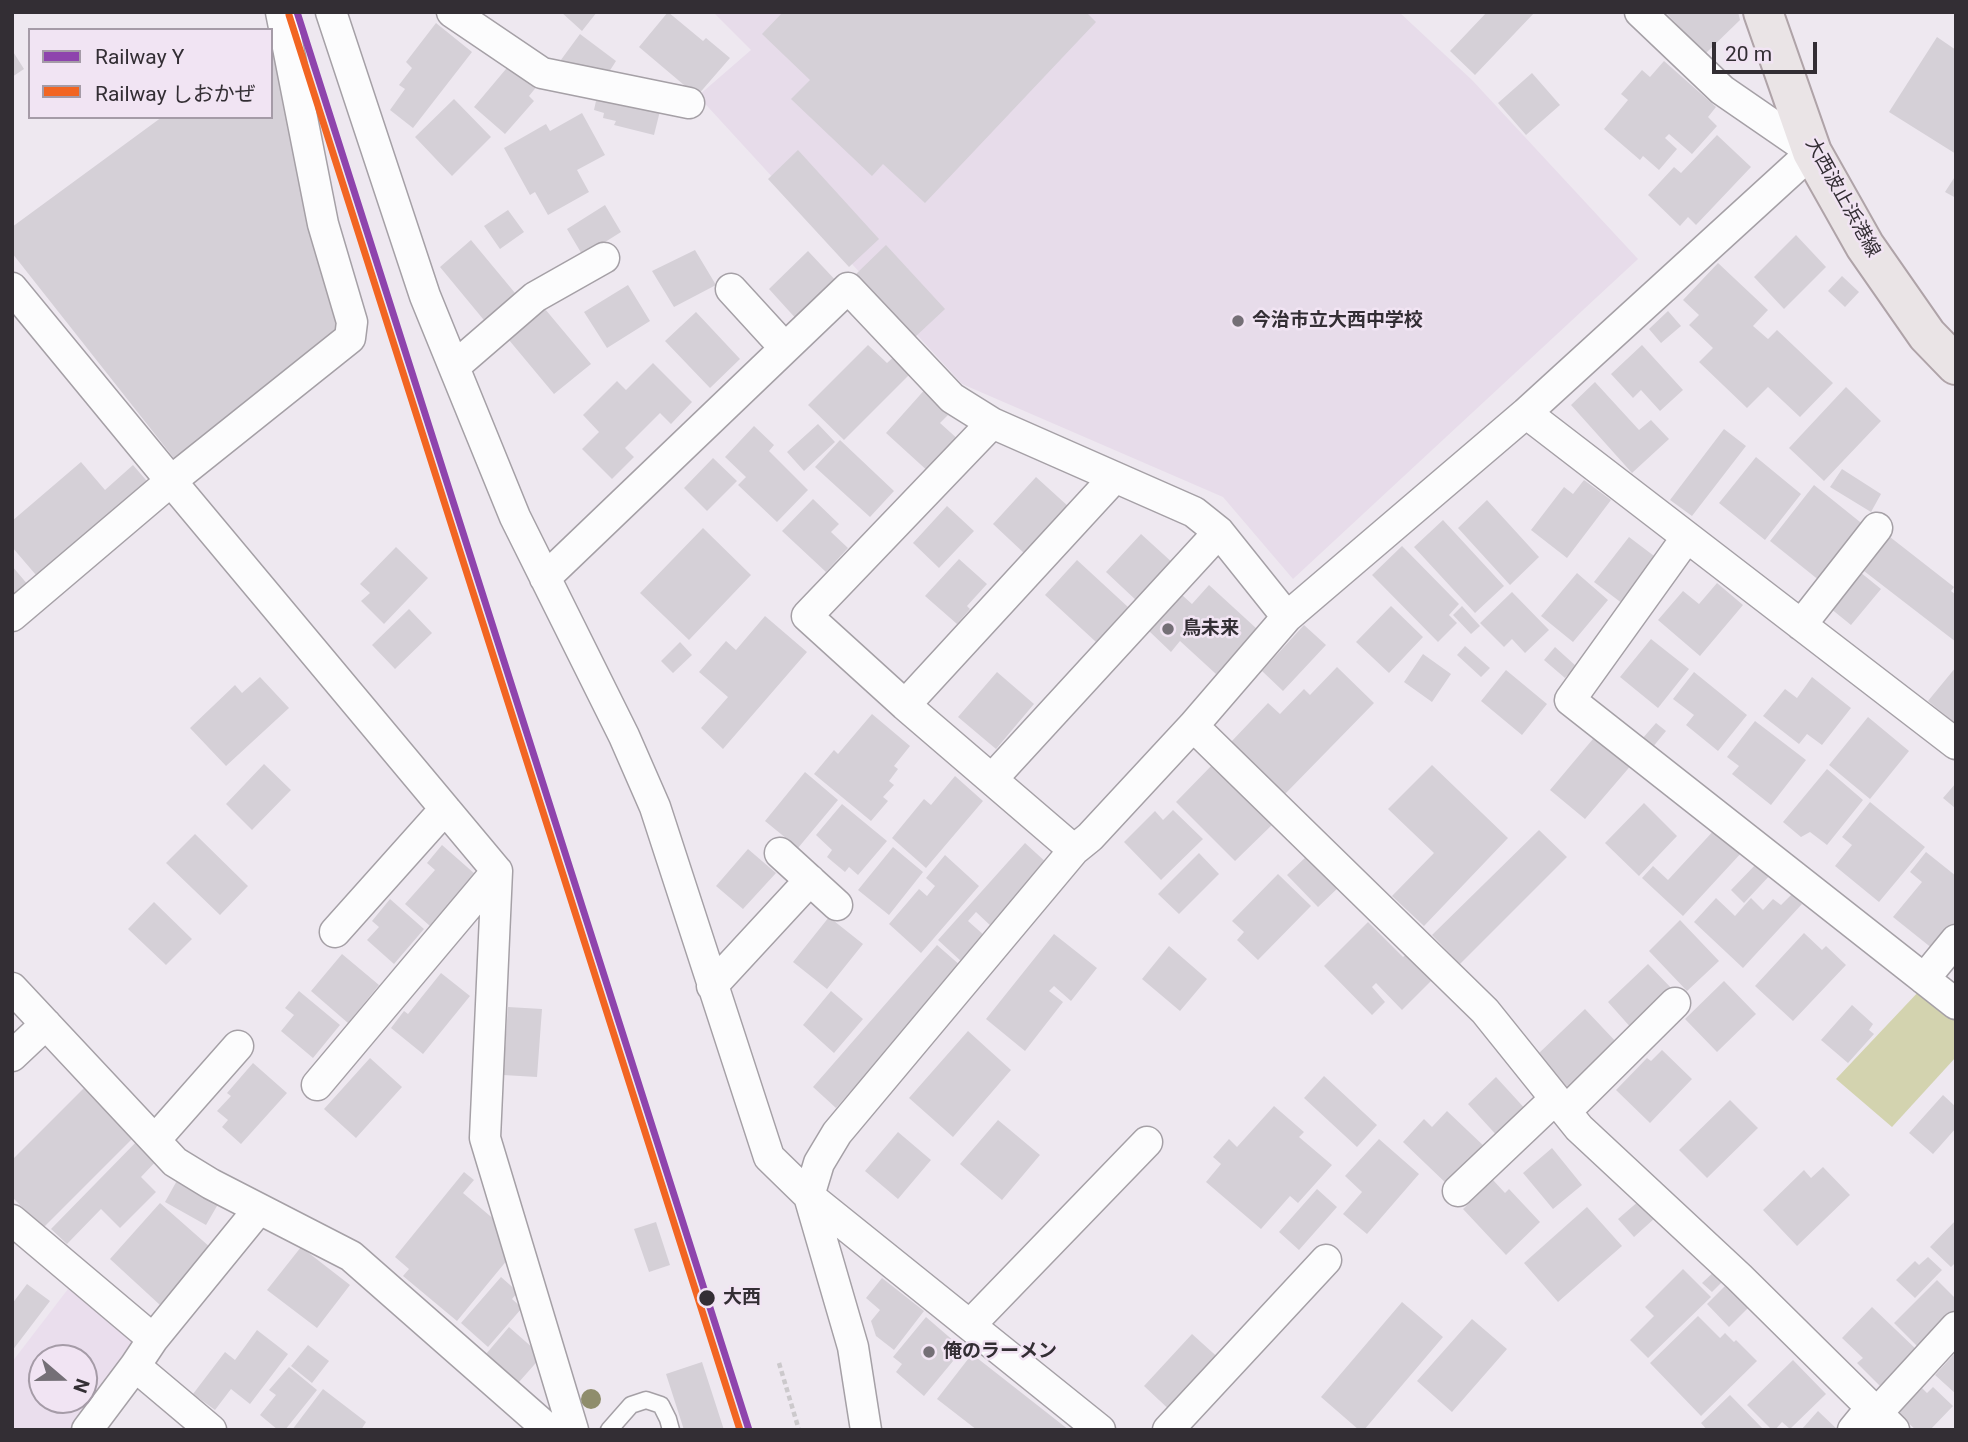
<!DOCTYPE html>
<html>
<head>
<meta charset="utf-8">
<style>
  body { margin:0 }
  #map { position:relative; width:1968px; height:1442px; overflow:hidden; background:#eee8f0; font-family:Roboto,"Noto Sans JP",sans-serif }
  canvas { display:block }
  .frame { position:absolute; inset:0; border:14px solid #332e34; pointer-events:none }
  .legend { position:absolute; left:28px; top:28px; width:245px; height:91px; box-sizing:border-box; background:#f1e4f3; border:2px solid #a59ba7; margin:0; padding:9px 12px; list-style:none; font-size:21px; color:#332e34 }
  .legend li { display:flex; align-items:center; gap:14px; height:35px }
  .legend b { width:35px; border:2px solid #a59ba7 }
  .north { position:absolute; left:28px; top:1344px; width:70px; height:70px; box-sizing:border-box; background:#f1e4f3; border:2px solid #a59ba7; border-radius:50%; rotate:110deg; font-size:19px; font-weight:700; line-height:28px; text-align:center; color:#332e34 }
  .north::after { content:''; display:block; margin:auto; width:24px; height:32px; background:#746f76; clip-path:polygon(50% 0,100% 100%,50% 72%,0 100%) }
  .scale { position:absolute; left:1712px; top:42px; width:105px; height:32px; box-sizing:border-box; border:4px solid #332e34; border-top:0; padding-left:9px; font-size:21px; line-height:24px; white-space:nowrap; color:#332e34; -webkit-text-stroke:5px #f1e4f3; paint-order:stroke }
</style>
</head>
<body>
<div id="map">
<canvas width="1968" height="1442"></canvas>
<div class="frame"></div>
<ul class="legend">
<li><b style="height:9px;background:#8e44ad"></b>Railway Y</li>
<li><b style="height:9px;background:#f26522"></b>Railway しおかぜ</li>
</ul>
<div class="north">N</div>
<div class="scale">20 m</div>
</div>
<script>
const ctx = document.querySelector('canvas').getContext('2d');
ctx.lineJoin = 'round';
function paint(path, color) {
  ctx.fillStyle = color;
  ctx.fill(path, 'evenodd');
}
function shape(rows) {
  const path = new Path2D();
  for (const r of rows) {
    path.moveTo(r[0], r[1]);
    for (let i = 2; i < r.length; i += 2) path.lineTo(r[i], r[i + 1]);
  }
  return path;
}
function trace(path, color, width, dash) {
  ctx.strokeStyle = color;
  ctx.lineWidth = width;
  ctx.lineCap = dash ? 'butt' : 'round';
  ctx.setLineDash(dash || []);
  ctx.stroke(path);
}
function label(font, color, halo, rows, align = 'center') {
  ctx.font = font + ' Roboto,"Noto Sans JP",sans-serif';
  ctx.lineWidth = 5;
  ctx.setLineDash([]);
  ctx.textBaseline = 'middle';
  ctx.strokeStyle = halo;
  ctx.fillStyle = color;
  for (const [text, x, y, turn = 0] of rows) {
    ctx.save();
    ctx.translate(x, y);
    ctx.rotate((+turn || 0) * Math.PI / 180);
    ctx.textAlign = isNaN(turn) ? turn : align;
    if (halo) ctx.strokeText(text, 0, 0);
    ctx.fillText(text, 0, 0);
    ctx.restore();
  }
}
paint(shape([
  [68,1289,138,1344,71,1430,12,1430,12,1362],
  [42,1358,84,1358,84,1400,42,1400]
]), '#eadeed');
paint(shape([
  [713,12,1399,12,1472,80,1638,259,1293,579,1223,497,962,384,698,96,751,50]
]), '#e7dcea');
paint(shape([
  [1921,989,1956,1018,1956,1057,1892,1127,1836,1079]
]), '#d3d3af');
paint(shape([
  [561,12,597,12,582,31],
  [668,12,703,41,706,38,730,58,697,96,639,47],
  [783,12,1086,12,1096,22,925,203,883,164,872,176,791,99,810,80,762,34],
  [1487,12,1535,12,1475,75,1450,51],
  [1665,12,1738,12,1740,20,1705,54],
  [436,23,472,52,413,128,390,110,405,89,399,85,412,68,406,62],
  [580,34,616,61,602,83,555,68],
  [1937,37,1956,50,1956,154,1889,112],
  [271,41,342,338,184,471,12,253,12,227,162,117,271,117],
  [12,50,24,69,12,77],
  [1664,61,1716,107,1708,117,1717,126,1692,154,1669,134,1665,138,1677,149,1659,170,1643,156,1640,160,1604,129,1628,100,1621,94,1642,70,1650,77],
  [511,63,538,85,529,96,534,101,505,134,474,107],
  [1532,73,1560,105,1526,135,1498,103],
  [598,92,661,107,654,135,614,125,616,121,603,118,604,113,594,110],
  [454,99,491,137,452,176,415,137],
  [582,113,605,155,577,170,589,192,548,215,535,192,530,195,504,148,546,124,550,131],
  [1717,135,1751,167,1696,225,1688,217,1680,226,1648,195,1674,167,1681,173],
  [798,150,879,239,849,267,768,179],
  [1956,175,1956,198,1945,192],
  [605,205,621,232,583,256,567,229],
  [508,210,524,232,500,249,484,226],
  [1796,235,1826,267,1784,309,1754,277],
  [471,240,520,299,488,325,440,267],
  [886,245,945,309,915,337,856,274],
  [695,250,716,285,674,307,652,271],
  [808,251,839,284,799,322,769,289],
  [1718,263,1768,310,1753,326,1768,339,1777,330,1833,383,1800,417,1768,387,1747,408,1699,362,1713,348,1689,325,1699,315,1683,300],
  [1842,276,1859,292,1845,307,1828,291],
  [628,285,650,321,607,348,584,312],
  [545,309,591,364,554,394,509,340],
  [1668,311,1681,326,1661,343,1649,329],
  [696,312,740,359,710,388,665,341],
  [868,345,887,363,896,355,913,371,844,440,808,405],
  [1642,345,1683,390,1660,411,1641,390,1633,398,1611,374],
  [653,363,692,402,671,424,660,413,625,448,634,457,612,479,582,449,599,432,583,415,617,381,626,390],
  [1595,382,1639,430,1651,420,1669,439,1632,473,1571,405],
  [928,386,942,399,937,405,948,415,940,423,960,441,931,474,886,433],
  [1846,387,1881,421,1824,481,1789,448],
  [818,424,835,442,804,471,787,452],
  [754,426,774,445,769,451,808,490,777,522,738,485,746,477,725,457],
  [1724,429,1746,446,1692,516,1670,500],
  [840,440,894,491,870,517,815,467],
  [1756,457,1801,494,1765,540,1719,503],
  [713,458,737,481,707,511,684,488],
  [81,462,105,490,133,465,152,487,42,582,12,547,12,521],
  [1842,469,1881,494,1871,512,1830,487],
  [1036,477,1069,507,1025,554,993,524],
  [1584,480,1611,500,1567,558,1531,530,1564,487,1573,494],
  [1814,485,1865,526,1820,581,1770,541],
  [813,499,839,524,831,532,848,548,826,572,782,531],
  [1487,500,1539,557,1510,585,1458,528],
  [947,506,974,531,939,568,913,543],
  [1443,520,1504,586,1475,613,1414,547],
  [703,528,751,575,689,640,640,593],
  [1141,534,1174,564,1138,602,1106,572],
  [1629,537,1662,562,1627,607,1594,582],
  [1890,537,1954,587,1951,591,1956,595,1956,642,1864,571],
  [1402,546,1459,604,1449,615,1457,623,1438,642,1372,575],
  [396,547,428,578,384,624,361,601,370,593,360,584],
  [959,559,987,584,967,606,970,609,957,624,925,596],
  [1077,560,1128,607,1096,642,1045,595],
  [12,566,29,586,12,600],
  [1860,572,1881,589,1851,625,1830,608],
  [1577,573,1608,600,1573,642,1541,616],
  [1717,583,1743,605,1700,656,1658,620,1683,591,1699,604],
  [1209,585,1257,629,1216,674,1180,641,1171,652,1149,631,1182,595,1192,604],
  [1512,592,1549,630,1525,653,1512,639,1504,647,1480,623],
  [1391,606,1423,637,1389,673,1356,642],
  [1462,606,1480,626,1471,634,1453,615],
  [409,609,432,633,395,669,372,645],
  [765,616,807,652,723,749,701,728,728,697,699,672,726,641,736,650],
  [1304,625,1326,645,1283,691,1262,671],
  [1651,639,1689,669,1658,708,1620,677],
  [680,642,692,655,673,673,661,661],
  [1465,646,1490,668,1481,677,1457,655],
  [1555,647,1576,666,1565,678,1544,660],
  [1423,654,1451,674,1432,702,1404,682],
  [1337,667,1374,703,1285,794,1231,742,1268,703,1280,714,1304,689,1310,695],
  [1956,667,1956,724,1928,701],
  [1506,670,1547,704,1522,735,1481,701],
  [997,672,1034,704,996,749,958,717],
  [1694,672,1747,715,1718,751,1686,725,1694,715,1673,699],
  [260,677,289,708,226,766,190,728,235,685,242,693],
  [1812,677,1851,708,1822,745,1807,734,1799,744,1763,716,1785,689,1797,698],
  [872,714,910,746,894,766,898,769,889,781,894,785,883,797,888,801,871,821,814,774,834,750,838,754],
  [1868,717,1909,751,1870,799,1829,765],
  [1755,721,1806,760,1771,805,1732,774,1739,766,1727,757],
  [1656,723,1666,731,1652,748,1642,739],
  [1598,733,1633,763,1585,819,1550,790],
  [1215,762,1275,822,1235,861,1176,802],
  [264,764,291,790,252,830,226,804],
  [1432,765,1508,838,1424,926,1392,896,1434,853,1388,809],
  [1827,769,1863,800,1827,845,1810,832,1801,837,1783,822],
  [805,772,838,800,798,848,765,821],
  [955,776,983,801,926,868,892,838,924,799,931,805],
  [1956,783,1956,807,1955,808,1943,798],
  [1870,802,1925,847,1879,902,1835,866,1852,845,1842,837],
  [1644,803,1677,836,1639,876,1605,843],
  [842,804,887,841,858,875,849,867,845,872,827,857,832,850,816,835],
  [1173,810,1203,839,1161,880,1124,842,1155,811,1163,820],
  [1717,827,1743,851,1683,916,1642,878,1653,866,1668,880],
  [1539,830,1567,857,1460,964,1432,935],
  [195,834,248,886,220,915,166,863],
  [1025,843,1048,864,992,927,976,912,968,921,985,936,962,962,938,940],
  [442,845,475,874,430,926,405,904,435,870,427,863],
  [893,847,923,872,889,915,858,890],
  [748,849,776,873,743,909,716,886],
  [1926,852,1956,876,1956,921,1933,949,1893,917,1922,882,1910,872],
  [1199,853,1219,874,1179,914,1158,894],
  [1309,854,1340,886,1318,907,1287,875],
  [945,855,979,886,921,953,889,924,919,889,927,896,935,886,926,878],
  [1759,861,1772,873,1744,903,1731,890],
  [1278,874,1311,906,1258,960,1237,940,1244,932,1232,921],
  [1792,894,1802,904,1743,968,1694,922,1716,898,1735,916,1751,898,1763,910,1773,899,1781,905],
  [390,899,424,929,394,964,367,940,379,927,372,921],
  [154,902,192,939,166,965,128,929],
  [829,917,863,944,827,989,793,962],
  [1680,920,1719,961,1687,991,1649,951],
  [1368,922,1403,957,1408,953,1433,979,1402,1010,1376,983,1372,987,1385,1002,1372,1015,1324,966],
  [1804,933,1822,950,1826,946,1846,965,1793,1021,1755,986],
  [1054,934,1097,968,1071,1001,1054,986,1049,991,1063,1002,1025,1051,986,1019],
  [937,945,961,966,836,1108,813,1087],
  [1169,946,1207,979,1180,1011,1142,979],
  [342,954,379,985,348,1023,311,991],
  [1648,964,1674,991,1633,1030,1608,1002],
  [441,973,470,996,423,1054,391,1028,404,1011,408,1014],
  [1724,981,1756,1014,1717,1052,1685,1019],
  [299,991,340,1025,313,1058,281,1031,294,1015,285,1008],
  [831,991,863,1019,834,1053,803,1025],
  [1852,1005,1873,1024,1869,1030,1874,1034,1848,1063,1821,1040],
  [508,1007,542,1009,537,1077,503,1075],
  [1585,1009,1619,1045,1571,1091,1537,1055],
  [968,1031,1011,1070,953,1137,909,1098],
  [1662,1050,1692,1079,1650,1123,1616,1090,1647,1058,1651,1061],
  [370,1058,402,1087,356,1138,324,1109],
  [253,1063,287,1093,241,1144,222,1127,228,1120,217,1111,231,1096,227,1093],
  [1324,1076,1377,1125,1357,1147,1304,1098],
  [1496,1077,1528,1112,1500,1139,1468,1104],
  [88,1084,138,1133,43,1228,12,1197,12,1160],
  [1943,1095,1956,1107,1956,1128,1933,1154,1909,1133],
  [1730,1100,1758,1128,1707,1178,1679,1150],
  [1274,1106,1304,1132,1299,1137,1332,1165,1298,1203,1290,1196,1261,1229,1206,1182,1221,1164,1213,1157,1229,1139,1237,1147],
  [1447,1111,1487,1149,1450,1187,1403,1142,1424,1119,1432,1127],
  [998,1120,1040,1155,1002,1200,960,1164],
  [898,1132,931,1160,898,1199,865,1171],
  [141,1137,161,1156,141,1177,156,1192,120,1228,101,1209,67,1244,51,1229],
  [1379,1139,1419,1174,1367,1234,1343,1214,1362,1192,1345,1176],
  [1552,1148,1582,1185,1553,1209,1523,1173],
  [1823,1167,1850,1195,1797,1246,1763,1210,1804,1170,1811,1178],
  [464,1172,474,1180,463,1193,496,1221,508,1259,457,1321,403,1276,409,1269,395,1257],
  [179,1177,221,1199,206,1225,165,1202],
  [1493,1180,1505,1193,1509,1189,1540,1222,1506,1255,1463,1209],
  [1317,1189,1337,1207,1299,1250,1279,1232],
  [1640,1200,1655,1218,1634,1237,1618,1219],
  [160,1203,211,1248,160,1305,110,1259],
  [1587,1207,1622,1246,1558,1302,1524,1263],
  [1956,1220,1956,1262,1951,1267,1930,1247],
  [656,1222,670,1265,649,1272,634,1229],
  [301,1247,350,1285,317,1328,267,1290],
  [1928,1257,1942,1270,1915,1298,1896,1280,1915,1261,1919,1265],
  [1719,1267,1728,1276,1712,1292,1702,1283],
  [1683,1269,1711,1297,1648,1358,1630,1340,1654,1316,1645,1307],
  [501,1277,518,1292,512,1299,522,1308,488,1347,461,1323],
  [882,1278,924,1311,894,1350,876,1336,871,1321,880,1310,866,1298],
  [1937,1280,1956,1299,1956,1313,1920,1349,1894,1323],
  [1730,1281,1752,1304,1729,1327,1707,1304],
  [27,1284,50,1301,12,1351,12,1304],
  [1402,1302,1443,1337,1364,1430,1359,1430,1321,1397],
  [1872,1307,1918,1351,1882,1388,1857,1363,1863,1358,1842,1338],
  [1698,1316,1720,1338,1725,1333,1734,1342,1736,1340,1757,1361,1701,1416,1650,1363],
  [926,1317,963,1349,924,1396,896,1372,902,1364,893,1357],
  [1472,1319,1507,1349,1452,1412,1417,1381],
  [509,1327,542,1356,519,1382,486,1354],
  [257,1330,288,1354,250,1404,231,1389,215,1410,193,1394,225,1352,235,1360],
  [1192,1334,1223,1362,1175,1415,1144,1386],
  [308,1345,329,1361,312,1383,291,1366],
  [1956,1352,1956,1394,1935,1375],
  [972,1354,1069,1430,977,1430,937,1399],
  [1793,1360,1826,1394,1790,1429,1782,1422,1775,1430,1772,1430,1747,1405],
  [702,1362,724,1430,684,1430,666,1374],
  [289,1367,317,1390,285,1430,278,1430,260,1415,276,1395,269,1390],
  [1920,1386,1927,1393,1933,1387,1953,1406,1930,1430,1916,1430,1896,1412],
  [323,1389,366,1422,361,1430,292,1430],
  [1730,1395,1764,1430,1707,1430,1701,1423],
  [1818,1411,1838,1430,1801,1430]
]), '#d5d0d7');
const service = shape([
  [609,1430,631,1405,646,1400,661,1405,668,1419,671,1430]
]);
const minor = shape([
  [331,12,425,296,515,517,624,736,655,807,769,1157,809,1196,1100,1430],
  [452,12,542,73,689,103],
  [12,288,171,481,497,871,485,1138,573,1430],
  [731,289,785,348],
  [454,367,535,297,604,258],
  [1526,413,1956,744],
  [1687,537,1570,700,1956,1004],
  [545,578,848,288,952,398,992,423],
  [12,616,171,481,350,338,352,322,323,224,281,12],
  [1801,625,1877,528],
  [905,705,1114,478],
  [1193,726,1485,1011,1579,1128,1739,1277,1894,1430],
  [992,779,1219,532],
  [1074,850,905,705,807,616,992,423,1194,512,1219,532,1287,617],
  [780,853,837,905],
  [335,932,445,809],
  [1924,979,1956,940],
  [712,986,810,880],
  [12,988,175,1162,211,1184,351,1256,549,1430],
  [12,1056,46,1024],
  [317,1085,497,871],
  [1566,1111,1675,1003],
  [155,1140,238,1046],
  [1458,1191,1555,1099],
  [12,1220,153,1339],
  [970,1325,1147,1142],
  [135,1366,211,1430],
  [1877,1413,1956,1327],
  [87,1430,135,1366,153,1339,259,1209],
  [866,1430,853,1347,809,1196,819,1163,837,1133,1074,850,1090,837,1193,726,1287,617,1526,413,1812,152,1722,90,1640,12],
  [1168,1430,1326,1260],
  [1853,1430,1871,1408]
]);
const primary = shape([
  [1763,12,1812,152,1865,246,1927,335,1956,365]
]);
trace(service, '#a5a0a6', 19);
trace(minor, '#a5a0a6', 33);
trace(primary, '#afa3a8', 42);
trace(shape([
  [779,1363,799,1430]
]), '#ccc9cc', 4.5, [5, 3.5]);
trace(service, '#fcfcfd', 16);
trace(minor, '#fcfcfd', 30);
trace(primary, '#eae4e6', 38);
trace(shape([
  [297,12,749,1430]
]), '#8e44ad', 7);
trace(shape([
  [289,15,740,1430]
]), '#f26522', 7);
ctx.fillStyle = '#8f8d6c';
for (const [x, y] of [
  [591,1399]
]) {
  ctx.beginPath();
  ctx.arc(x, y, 10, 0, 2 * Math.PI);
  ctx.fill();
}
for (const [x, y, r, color] of [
  [1238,321,7,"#746f76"],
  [1168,629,7,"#746f76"],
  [707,1298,9,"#332e34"],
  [929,1352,7,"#746f76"]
]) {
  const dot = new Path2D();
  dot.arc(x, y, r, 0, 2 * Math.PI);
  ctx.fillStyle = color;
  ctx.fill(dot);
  trace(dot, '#f1e4f3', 2.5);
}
label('19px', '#332e34', '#f1e4f3', [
  ["大西波止浜港線",1842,198,61]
]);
label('bold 19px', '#332e34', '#f1e4f3', [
  ["今治市立大西中学校",1252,321],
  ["鳥未来",1182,629],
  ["俺のラーメン",943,1352]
], 'left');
label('bold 19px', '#332e34', '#f1e4f3', [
  ["大西",723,1298]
], 'left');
</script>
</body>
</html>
